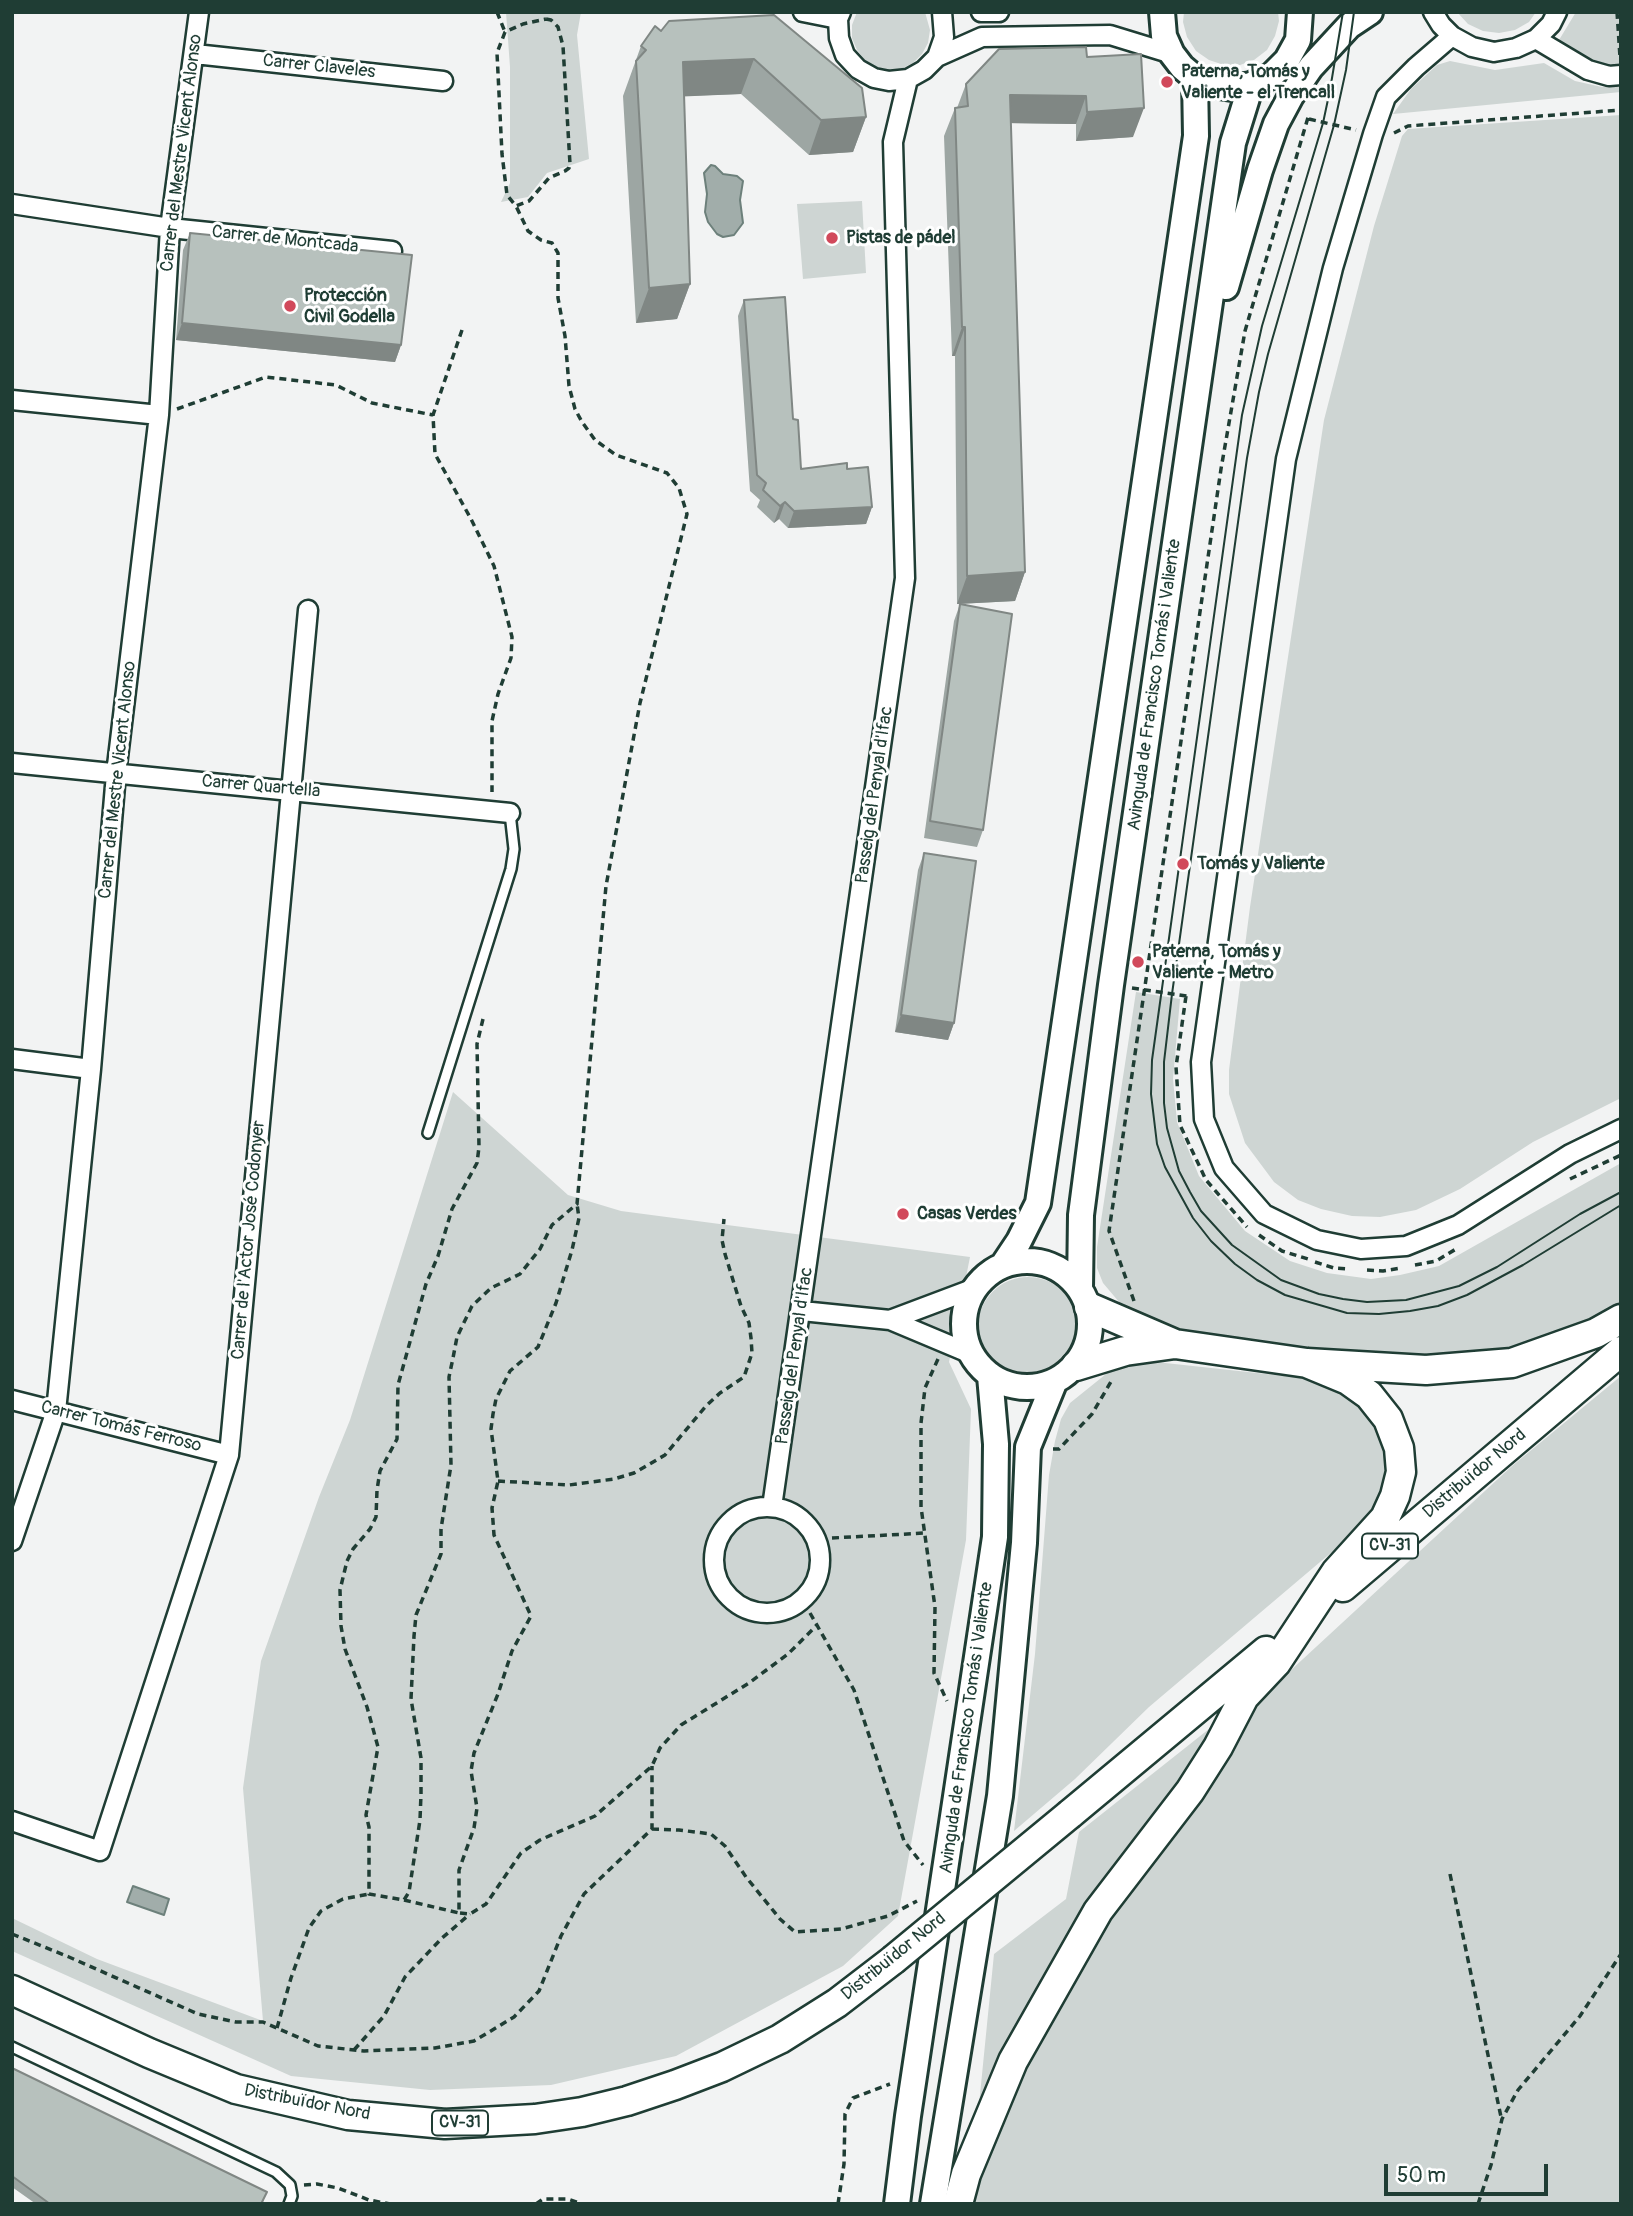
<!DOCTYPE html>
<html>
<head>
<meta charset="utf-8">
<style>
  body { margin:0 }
  #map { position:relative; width:1633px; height:2216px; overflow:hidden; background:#f2f3f3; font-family:Pangolin,sans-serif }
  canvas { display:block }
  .frame { position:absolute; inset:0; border:14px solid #1f3d34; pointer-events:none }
  .scale { position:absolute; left:1384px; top:2164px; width:164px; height:32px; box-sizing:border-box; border:4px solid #1f3d34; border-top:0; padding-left:9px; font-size:21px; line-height:24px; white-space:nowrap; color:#1f3d34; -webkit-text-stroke:5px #fff; paint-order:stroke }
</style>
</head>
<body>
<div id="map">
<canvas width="1633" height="2216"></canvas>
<div class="frame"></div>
<div class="scale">50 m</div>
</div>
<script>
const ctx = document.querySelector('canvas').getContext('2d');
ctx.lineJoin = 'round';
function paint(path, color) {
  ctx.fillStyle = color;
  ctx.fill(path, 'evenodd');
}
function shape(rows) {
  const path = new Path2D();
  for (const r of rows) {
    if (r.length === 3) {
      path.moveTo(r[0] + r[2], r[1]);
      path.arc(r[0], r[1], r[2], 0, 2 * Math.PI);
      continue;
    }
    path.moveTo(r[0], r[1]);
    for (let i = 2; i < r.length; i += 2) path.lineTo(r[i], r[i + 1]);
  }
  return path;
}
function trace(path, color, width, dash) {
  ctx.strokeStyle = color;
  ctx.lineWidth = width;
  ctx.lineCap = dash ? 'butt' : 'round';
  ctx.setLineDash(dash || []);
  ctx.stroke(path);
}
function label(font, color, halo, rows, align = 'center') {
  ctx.font = font + ' Pangolin,sans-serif';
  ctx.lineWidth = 6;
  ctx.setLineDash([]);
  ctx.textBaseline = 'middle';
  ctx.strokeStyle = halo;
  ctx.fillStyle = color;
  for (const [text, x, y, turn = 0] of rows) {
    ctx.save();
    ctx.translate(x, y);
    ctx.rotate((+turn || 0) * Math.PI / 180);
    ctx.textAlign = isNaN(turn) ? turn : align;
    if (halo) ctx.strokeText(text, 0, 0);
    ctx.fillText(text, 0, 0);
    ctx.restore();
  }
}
paint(shape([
  [506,12,581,12,577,35,589,159,547,173,528,197,501,202,510,183,510,67],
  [857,12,925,12,930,30,928,43,922,54,913,63,901,69,889,70,876,67,865,60,857,50,852,38,852,25],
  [1184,12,1278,12,1279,21,1275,36,1267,50,1254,60,1240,65,1224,65,1209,60,1196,51,1187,37,1183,22],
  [1457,12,1536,12,1529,22,1515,30,1499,33,1483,31,1468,24],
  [1576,12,1621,12,1621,66,1596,63,1577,55,1559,40],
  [1450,61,1495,70,1544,63,1575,81,1602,87,1621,86,1621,92,1393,114,1411,89,1437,65],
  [1621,115,1621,1098,1533,1142,1460,1189,1416,1210,1380,1217,1352,1216,1321,1209,1298,1200,1274,1182,1245,1143,1229,1094,1229,1070,1250,907,1324,420,1374,226,1402,136,1408,129],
  [862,201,866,273,803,279,797,204],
  [1136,992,1180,999,1173,1079,1177,1122,1199,1176,1245,1231,1290,1261,1327,1273,1371,1279,1400,1275,1439,1266,1621,1163,1621,1307,1603,1319,1506,1356,1418,1362,1178,1330,1125,1309,1103,1283,1097,1268,1097,1247],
  [453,1092,568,1195,621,1211,970,1257,949,1362,971,1409,966,1540,898,1916,843,1966,676,2056,551,2085,430,2090,291,2076,12,1951,12,1918,97,1959,263,2021,243,1788,261,1661,319,1497,350,1420],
  [1028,1327,50],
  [1138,1360,1321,1380,1367,1407,1391,1460,1387,1486,1375,1511,1346,1540,1149,1707,1075,1779,1014,1831,1035,1654,1049,1475,1055,1441,1061,1419,1070,1403,1111,1370,1126,1362],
  [1621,1376,1621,2204,965,2204,971,2185,994,1954,1066,1899,1079,1832,1209,1729,1277,1683,1512,1466]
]), '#ced5d3');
const water = shape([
  [711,165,715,166,723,174,737,176,743,181,740,200,743,223,734,235,723,237,717,234,708,222,705,212,707,194,704,173,711,165],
  [133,1886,169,1899,164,1915,127,1902,133,1886]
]);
paint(water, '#a1adaa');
trace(water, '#6d807b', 2);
const lane = shape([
  [428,1133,511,869,514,849,510,813],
  [12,2047,276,2172,290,2185,292,2196,289,2204]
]);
const street = shape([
  [803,12,838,19],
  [841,12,838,19,839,38,845,55,858,69,874,78,889,81,908,79,924,70,937,57,944,37,942,12],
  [981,12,999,12],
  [1433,12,1441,25,1452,36,1472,47,1494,52,1516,48,1536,39,1551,24,1557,12],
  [1452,36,1416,67,1386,97,1373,134,1333,268,1286,459,1201,1062,1204,1119,1224,1168,1264,1214,1317,1240,1361,1249,1406,1246,1458,1225,1570,1154,1621,1129],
  [1536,39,1588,70,1609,76,1621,75],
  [195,54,443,81],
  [937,57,982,37,1110,35,1172,54],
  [12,204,170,228,392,251],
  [12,400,159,415],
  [12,763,510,813],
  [12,1059,91,1069],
  [802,1311,890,1320,971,1354],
  [890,1320,975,1288],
  [12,1400,229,1455],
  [772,1507,905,578,893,142,908,79],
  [767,1560,53],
  [12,1541,56,1411,91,1069,116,774,159,415,170,228,199,12],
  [12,1821,100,1851,229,1455,308,610]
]);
const secondary = shape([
  [1162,12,1164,36,1172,54,1182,67,1195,78,1213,85,1232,88,1251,85,1271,76,1287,60,1298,40,1300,12],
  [1226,287,1260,170,1276,124,1291,96,1311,67,1349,26,1370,12],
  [1027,1324,63],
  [1003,1265,1019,1241,1038,1203,1196,136,1195,78],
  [1080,1288,1081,1215,1111,985,1233,143,1251,85],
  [897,2204,908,2116,995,1537,996,1444,990,1376],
  [933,2204,1000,1796,1024,1543,1028,1447,1054,1383]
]);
const primary = shape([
  [1089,1307,1175,1344,1307,1363,1426,1370,1512,1363,1596,1333,1621,1319],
  [1076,1366,1125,1351,1175,1344],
  [1343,1587,1621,1351],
  [1070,1814,1266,1651],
  [12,1990,149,2053,236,2089,348,2115,445,2124,535,2119,582,2112,627,2101,675,2085,722,2067,780,2039,837,2003,893,1960],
  [958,2204,966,2174,1013,2061,1098,1911,1190,1791,1218,1747,1244,1697,1276,1663,1336,1572,1385,1518,1395,1496,1401,1472,1399,1448,1388,1419,1369,1395,1348,1380,1307,1363]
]);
trace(lane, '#1f3d34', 14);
trace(street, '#1f3d34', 23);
trace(secondary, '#1f3d34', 30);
trace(primary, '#1f3d34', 33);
trace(shape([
  [497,12,505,32],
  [1617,12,1620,57],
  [546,19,551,20,558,27,563,46,570,164,569,168,565,171,549,178,529,201,516,206,507,195,502,154,497,53,505,32,523,24,546,19],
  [1309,119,1356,130],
  [1394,133,1408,126,1621,110],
  [462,330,433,415,435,454,471,519,494,566,512,637,511,658,498,694,492,721,492,792],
  [177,409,266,377,336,385,372,403,433,415],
  [1132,988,1187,996],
  [1186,996,1176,1067,1180,1125,1206,1180,1247,1227],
  [483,1019,477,1044,479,1147,477,1163,452,1209,438,1256,426,1284,398,1385,397,1439,380,1471,377,1490,376,1517,370,1529,353,1549,347,1561,340,1590,341,1626,345,1649,367,1707,378,1747,366,1815,369,1827,369,1894,404,1900,409,1892,420,1820,421,1794,421,1758,411,1699,414,1636,416,1615,441,1554,441,1529,451,1465,449,1377,453,1358,457,1337,472,1306,491,1288,520,1274,540,1249,552,1225,577,1204,606,886,640,703,687,514,679,488,667,473,616,455,595,440,582,422,575,409,569,386,565,336,558,298,558,253,552,243,541,240,528,231,516,206],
  [1570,1179,1621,1155],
  [1259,1235,1282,1251,1308,1259],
  [1315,1262,1334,1268,1349,1269],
  [1415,1265,1436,1261,1456,1249],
  [1367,1270,1383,1271,1401,1268],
  [1134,1301,1109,1231,1221,469,1245,331,1309,114],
  [938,1359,925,1388,921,1423,921,1507,935,1607,934,1673,947,1701],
  [1053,1449,1059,1449,1092,1414,1112,1380],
  [498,1481,569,1485,614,1479,634,1473,665,1455,706,1406,720,1393,744,1377,752,1353,751,1338,749,1323,741,1306,725,1254,722,1240,724,1219],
  [832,1538,925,1533],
  [810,1613,854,1690,904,1841,923,1865],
  [652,1829,679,1830,711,1834,725,1846,746,1877,780,1919,795,1932,841,1929,888,1916,917,1901],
  [1450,1874,1501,2117],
  [404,1900,459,1913,459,1870,474,1828,477,1808,471,1771,474,1753,498,1694,512,1651,531,1616,494,1535,492,1508,498,1481,491,1429,493,1414,496,1399,510,1371,538,1347,556,1303,572,1250,579,1218,577,1204],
  [460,1913,470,1914,486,1904,521,1853,540,1840,595,1816,652,1766,660,1748,681,1725,749,1683,788,1654,817,1625],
  [12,1934,69,1957,198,2014,236,2022,263,2022,318,2046,364,2051,435,2048,474,2041,514,2017,539,1991,561,1936,584,1894,652,1829,652,1766],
  [277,2028,291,1978,309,1928,321,1911,343,1899,369,1894],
  [354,2050,384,2016,405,1977,442,1938,470,1914],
  [304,2185,317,2184,338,2188,369,2200,390,2204],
  [536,2204,543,2199,568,2199,582,2204],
  [838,2204,844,2164,845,2114,853,2098,890,2084],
  [1478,2204,1491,2165,1502,2119,1518,2090,1580,2016,1621,1954]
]), '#1f3d34', 3.5, [7, 5]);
trace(lane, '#fff', 9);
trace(street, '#fff', 18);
trace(secondary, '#fff', 24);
trace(primary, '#fff', 28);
trace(shape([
  [1343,12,1330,90,1323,123,1262,326,1242,415,1152,1060,1151,1094,1157,1144,1165,1167,1193,1218,1211,1241,1235,1264,1257,1280,1285,1295,1347,1313,1379,1314,1410,1311,1438,1306,1467,1295,1523,1265,1621,1205],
  [1354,12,1346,70,1334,125,1268,354,1259,392,1247,458,1172,994,1164,1062,1164,1103,1167,1128,1179,1171,1190,1192,1201,1211,1232,1245,1281,1280,1319,1294,1343,1299,1367,1302,1406,1300,1459,1286,1497,1267,1580,1214,1621,1192]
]), '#1f3d34', 2);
const primaryBridge = shape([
  [893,1960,1070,1814]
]);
trace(primaryBridge, '#1f3d34', 33, []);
trace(primaryBridge, '#fff', 28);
paint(shape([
  [774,15,866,117,853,152,809,155,741,94,684,96,690,284,677,319,636,323,623,96,641,46,661,31],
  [1087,57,1133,137,1076,141,1076,124,1011,123,1025,572,1015,601,957,604,955,356,952,356,944,136,955,108,957,108,966,84],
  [190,233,401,345,395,362,176,340,183,250],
  [744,300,793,419,801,469,847,469,872,507,866,524,788,528,779,519,774,523,757,507,760,500,750,491,738,316],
  [960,604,983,830,977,847,924,838,954,621],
  [924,853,954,1023,948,1040,895,1032,918,870],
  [12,2068,264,2200,262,2204,36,2204,12,2187]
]), '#9da6a3');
paint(shape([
  [754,59,741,94,671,97,683,62],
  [1010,95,1086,96,1076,124,1000,123],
  [1144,108,1133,137,1076,141,1087,112],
  [866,117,853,152,809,155,821,120],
  [690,284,677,319,636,323,649,288],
  [182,323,401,345,395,362,176,340],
  [962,327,965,327,955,356,952,356],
  [785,502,779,519,774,523,780,506],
  [872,507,866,524,788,528,794,511],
  [1025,572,1015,601,957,604,967,576],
  [901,1015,954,1023,948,1040,895,1032]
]), '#808784');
const building = shape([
  [774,15,862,88,866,117,821,120,754,59,683,62,690,284,649,288,636,61,646,50,641,46,655,26,661,31,669,21,774,15],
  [1086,47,1087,57,1141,54,1144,108,1087,112,1086,96,1010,95,1025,572,967,576,965,327,962,327,955,108,968,106,966,84,999,49,1086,47],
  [190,233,412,255,401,345,182,323,190,233],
  [785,297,793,419,798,420,801,469,847,463,847,469,868,467,872,507,794,511,785,502,780,506,763,490,766,483,757,475,744,300,785,297],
  [960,604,1012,614,983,830,930,821,960,604],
  [924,853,976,861,954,1023,901,1015,924,853],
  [12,2068,267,2192,261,2204,50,2204,12,2176,12,2068]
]);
paint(building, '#b7c1bd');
trace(building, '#808784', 2);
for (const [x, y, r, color] of [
  [1167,82,7,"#d1495b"],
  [832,238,7,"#d1495b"],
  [290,306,7,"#d1495b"],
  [1183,864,7,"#d1495b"],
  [1138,962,7,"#d1495b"],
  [903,1214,7,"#d1495b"]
]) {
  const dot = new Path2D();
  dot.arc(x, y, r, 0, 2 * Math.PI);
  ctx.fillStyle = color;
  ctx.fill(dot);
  trace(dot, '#fff', 2.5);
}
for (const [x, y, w] of [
  [1390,1546,56],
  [460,2123,56]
]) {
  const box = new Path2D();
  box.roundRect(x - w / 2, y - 12.5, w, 25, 5);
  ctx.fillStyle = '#fff';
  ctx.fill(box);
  trace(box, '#1f3d34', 2);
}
label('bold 16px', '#1f3d34', null, [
  ["CV-31",1390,1546],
  ["CV-31",460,2123]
]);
label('18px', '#1f3d34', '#fff', [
  ["Carrer Claveles",319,67,6],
  ["Carrer del Mestre Vicent Alonso",182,153,-83],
  ["Carrer de Montcada",285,240,6],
  ["Avinguda de Francisco Tomás i Valiente",1155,685,-82],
  ["Carrer del Mestre Vicent Alonso",118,780,-84],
  ["Carrer Quartella",261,787,5],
  ["Passeig del Penyal d'Ifac",875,795,-82],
  ["Carrer de l'Actor José Codonyer",249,1240,-85],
  ["Passeig del Penyal d'Ifac",795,1356,-82],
  ["Carrer Tomás Ferroso",121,1427,14],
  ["Distribuïdor Nord",1475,1474,-40],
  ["Avinguda de Francisco Tomás i Valiente",967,1728,-82],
  ["Distribuïdor Nord",894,1957,-39],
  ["Distribuïdor Nord",307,2103,11]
]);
label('bold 18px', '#1f3d34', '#fff', [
  ["Paterna, Tomás y",1181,72],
  ["Valiente - el Trencall",1181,93],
  ["Pistas de pádel",846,238],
  ["Protección",304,296],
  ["Civil Godella",304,317],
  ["Tomás y Valiente",1197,864],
  ["Paterna, Tomás y",1152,952],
  ["Valiente - Metro",1152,973],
  ["Casas Verdes",917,1214]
], 'left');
</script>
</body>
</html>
